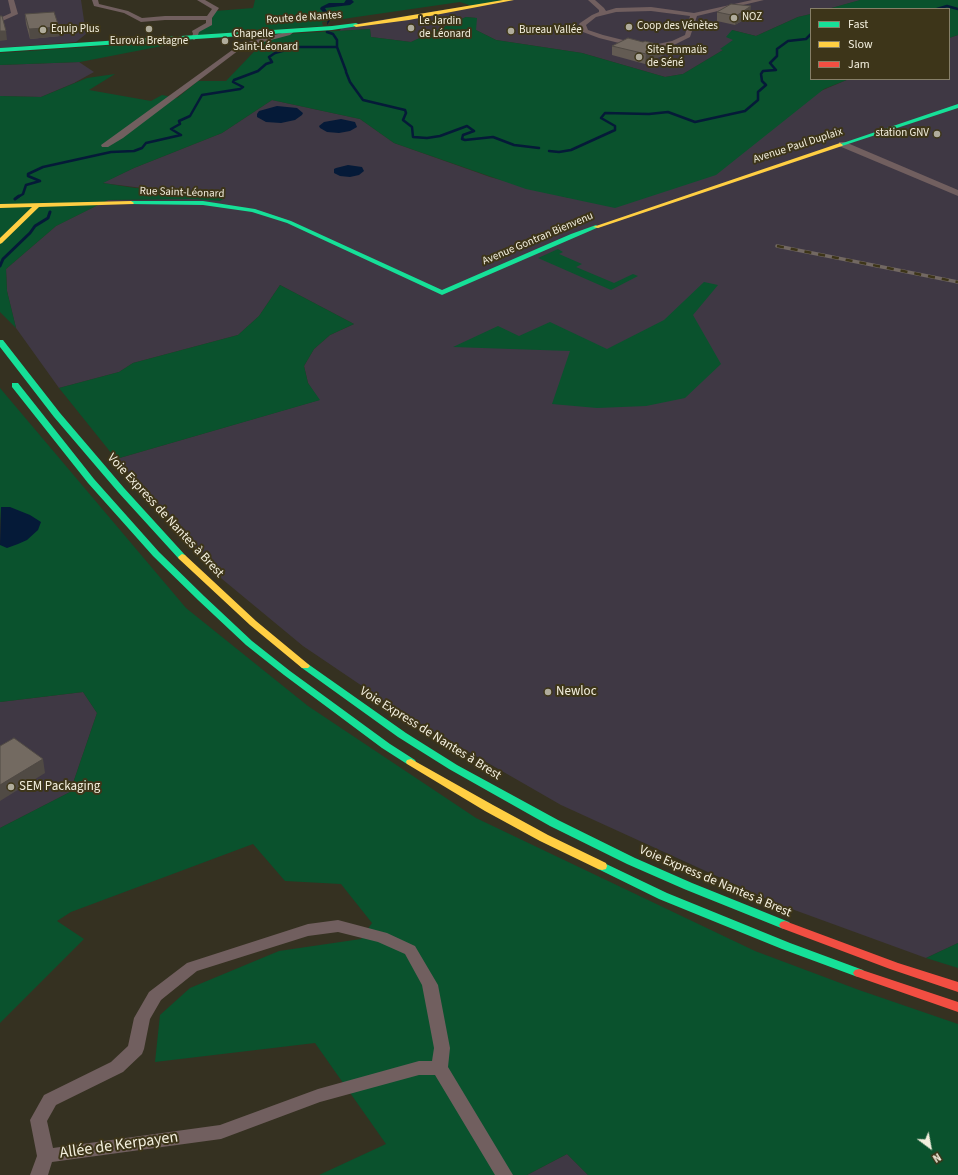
<!DOCTYPE html>
<html>
<head>
<meta charset="utf-8">
<style>
  body { margin:0 }
  #map { position:relative; width:958px; height:1175px; overflow:hidden; background:#353121; font-family:"Source Sans 3",sans-serif }
  canvas { display:block }
  .legend { position:absolute; left:810px; top:8px; width:140px; height:72px; box-sizing:border-box; background:#3d3519; border:1px solid #867f68; margin:0; padding:5px 7px; list-style:none; font-size:12px; color:#f3efde }
  .legend li { display:flex; align-items:center; gap:8px; height:20px }
  .legend b { width:20px; border:1px solid #867f68 }
  .north { position:absolute; left:910px; top:1127px; width:40px; height:40px; -webkit-text-stroke:3px #3d3519; paint-order:stroke; rotate:148deg; font-size:11px; font-weight:700; line-height:16px; text-align:center; color:#f3efde }
  .north::after { content:''; display:block; margin:auto; width:14px; height:18px; background:#f3efde; clip-path:polygon(50% 0,100% 100%,50% 72%,0 100%) }
</style>
</head>
<body>
<div id="map">
<canvas width="958" height="1175"></canvas>
<ul class="legend">
<li><b style="height:5px;background:#16e098"></b>Fast</li>
<li><b style="height:5px;background:#ffcf43"></b>Slow</li>
<li><b style="height:5px;background:#f24e42"></b>Jam</li>
</ul>
<div class="north">N</div>
</div>
<script>
const ctx = document.querySelector('canvas').getContext('2d');
ctx.lineJoin = 'round';
function paint(path, color) {
  ctx.fillStyle = color;
  ctx.fill(path, 'evenodd');
}
function shape(rows) {
  const path = new Path2D();
  for (const r of rows) {
    path.moveTo(r[0], r[1]);
    for (let i = 2; i < r.length; i += 2) path.lineTo(r[i], r[i + 1]);
  }
  return path;
}
function trace(path, color, width, dash) {
  ctx.strokeStyle = color;
  ctx.lineWidth = width;
  ctx.lineCap = dash ? 'butt' : 'round';
  ctx.setLineDash(dash || []);
  ctx.stroke(path);
}
function label(font, color, halo, rows, align = 'center') {
  ctx.font = font + ' "Source Sans 3",sans-serif';
  ctx.lineWidth = 4;
  ctx.setLineDash([]);
  ctx.textBaseline = 'middle';
  ctx.strokeStyle = halo;
  ctx.fillStyle = color;
  for (const [text, x, y, turn = 0] of rows) {
    ctx.save();
    ctx.translate(x, y);
    ctx.rotate((+turn || 0) * Math.PI / 180);
    ctx.textAlign = isNaN(turn) ? turn : align;
    if (halo) ctx.strokeText(text, 0, 0);
    ctx.fillText(text, 0, 0);
    ctx.restore();
  }
}
paint(shape([
  [0,0,81,0,86,34,76,42,0,48],
  [505,0,861,0,828,9,811,9,811,14,798,17,756,36,732,30,734,40,723,50,683,74,665,77,582,53,496,40,476,30,476,18,466,17,411,42,371,37,370,29,340,31,342,26],
  [958,35,958,943,926,958,778,904,561,805,408,717,303,646,216,574,116,459,319,400,308,383,304,366,314,349,330,335,354,324,280,285,259,316,238,335,133,363,119,372,59,388,16,328,7,291,6,269,56,226,108,200,224,198,102,183,134,168,222,133,272,100,360,119,394,143,490,177,569,198,849,79,949,79,949,38],
  [79,62,94,72,74,83,41,97,0,96,0,65],
  [83,692,97,713,70,792,0,828,0,702],
  [567,1154,588,1175,527,1175]
]), '#3f3844');
paint(shape([
  [255,0,505,0,472,6,460,2,322,22,323,26,196,35,195,31,210,24,215,11,253,8],
  [860,0,958,0,958,35,949,38,949,9,828,9],
  [811,14,811,79,849,79,824,89,716,175,615,208,526,189,394,143,360,119,272,100,222,133,134,168,103,183,135,188,183,190,214,197,225,198,220,201,194,199,108,200,56,226,6,269,7,291,16,328,0,312,0,96,41,97,87,78,115,74,89,90,151,101,162,95,177,98,198,81,226,81,270,35,370,29,371,37,411,42,466,17,477,18,476,30,496,40,582,53,665,77,683,74,723,50,720,49,733,40,726,37,732,30,756,36,798,17],
  [193,40,80,62,0,65,0,53],
  [558,249,563,252,559,254,582,264,576,267,614,283,633,274,638,276,611,290,538,258],
  [704,282,718,285,693,315,721,364,685,398,646,406,597,408,552,404,570,351,453,347,498,326,519,336,550,322,607,349,664,320],
  [280,285,354,324,330,335,314,349,304,366,308,383,320,400,116,459,59,388,119,372,133,363,238,335,259,316],
  [0,388,186,608,308,706,476,818,755,951,859,990,958,1024,958,1175,588,1175,567,1154,527,1175,319,1175,386,1144,315,1043,155,1062,160,1015,190,988,279,951,361,939,372,923,341,884,285,881,253,844,71,912,57,921,84,939,0,1023,0,828,70,792,97,713,83,692,0,702,0,545,2,545,0,508],
  [958,943,958,968,926,958]
]), '#0a522d');
paint(shape([
  [346,0,352,0,354,2,350,5,325,8,331,19,327,25,328,17,320,9,321,7,329,3,344,3],
  [277,106,297,108,303,113,302,115,295,120,281,123,266,122,257,117,257,114,259,111],
  [341,119,355,122,357,127,350,131,339,133,327,132,320,128,319,126,324,122],
  [348,165,362,167,364,171,359,175,350,177,340,176,334,173,334,169,336,168],
  [1,507,10,507,30,515,41,522,38,530,27,540,18,544,7,548,0,545]
]), '#051a38');
trace(shape([
  [937,9,947,6,958,9],
  [327,32,333,34,337,40,337,47,346,71],
  [346,72,350,82,363,100,405,110,406,113,403,120,412,127,413,137,427,138,440,136,467,126,474,131,463,135,462,139,465,140,493,137,514,145,539,148],
  [549,151,559,152,571,150,615,130,615,126,601,118,605,113,649,114,668,112,695,122,745,111,758,100,758,92,766,85,762,81,761,74,763,71,776,70,770,63,777,56,777,49,788,41,806,39,811,34],
  [18,197,23,194,26,185,40,181,28,176,28,174,43,167,111,152,134,151,142,148,146,143,181,135,171,129,180,124,179,121,190,116,202,95,240,89,243,87,233,82,234,80,258,71,266,64,272,62,269,57,275,53,296,47,337,47]
]), '#051a38', 2.5);
trace(shape([
  [15,199,19,196],
  [0,266,3,259,30,233,35,226,48,218,50,212]
]), '#051a38', 3);
paint(shape([
  [8,0,14,0,18,14,0,22,0,18,11,13,8,0],
  [92,0,98,0,99,4,128,11,142,18,165,16,207,16,212,9,197,0,205,0,219,8,212,18,212,25,199,32,197,38,194,40,191,38,193,34,192,31,206,23,206,20,165,20,141,22,124,13,94,6,92,0],
  [588,0,595,0,604,8,606,11,616,8,651,7,694,13,752,0,764,0,697,16,690,37,676,44,658,48,635,47,599,38,583,32,579,24,580,23,592,15,599,12,599,10,588,0],
  [651,11,690,16,685,35,672,41,658,44,635,43,603,35,588,30,586,25,596,17,616,12,651,11],
  [292,29,295,31,290,35,252,45,239,50,123,138,108,147,102,147,101,145,235,48,248,42,286,32,292,29],
  [839,142,845,142,958,190,958,196,839,146,839,142],
  [338,920,387,933,415,946,438,985,450,1048,448,1067,513,1175,495,1175,435,1075,419,1075,320,1102,221,1139,52,1162,48,1175,30,1175,37,1156,30,1120,44,1095,111,1062,128,1046,134,1018,149,992,187,963,308,924,338,920],
  [338,932,378,942,405,954,422,985,434,1048,432,1061,419,1061,318,1089,220,1125,53,1148,47,1121,56,1105,123,1072,142,1054,144,1049,150,1019,161,1000,197,971,308,936,338,932]
]), '#715f5f');
paint(shape([
  [356,23,358,24,358,26,332,30,0,52,0,48,332,26,356,23],
  [958,104,958,108,842,146,837,145,958,104],
  [131,201,203,201,255,209,291,221,442,290,571,234,596,225,599,227,442,295,287,223,252,212,203,205,129,204,128,203,131,201],
  [0,340,3,340,60,413,124,488,185,555,186,557,185,559,179,559,118,492,54,417,0,347,0,340],
  [12,383,18,383,94,479,159,552,204,596,252,641,290,671,390,744,415,760,416,762,415,764,407,764,382,748,284,675,246,645,198,600,153,556,88,483,12,387,12,383],
  [305,663,308,664,406,733,457,765,558,820,635,858,692,883,789,922,791,925,789,928,785,929,781,928,684,889,627,864,550,826,449,769,398,737,302,668,300,666,302,664,305,663],
  [602,862,667,893,790,943,863,970,865,973,863,976,859,977,855,976,782,949,659,899,598,869,597,866,598,863,602,862]
]), '#16e098');
paint(shape([
  [503,0,514,0,409,20,356,27,353,25,503,0],
  [840,143,843,145,842,146,598,228,593,227,840,143],
  [131,201,134,203,133,204,39,207,2,243,0,244,0,238,32,207,0,208,0,204,131,201],
  [182,554,185,555,256,621,308,664,310,666,308,668,302,668,250,625,179,559,178,557,182,554],
  [411,759,493,805,548,835,606,863,607,866,606,869,602,870,598,869,540,841,485,811,407,764,406,762,407,760,411,759]
]), '#ffcf43');
paint(shape([
  [785,921,898,963,958,982,958,992,890,969,781,928,779,925,781,922,785,921],
  [859,969,958,1002,958,1012,855,976,853,973,855,970,859,969]
]), '#f24e42');
const rail = shape([
  [777,246,958,282]
]);
trace(rail, '#726862', 3.5);
trace(rail, '#3d3519', 2.5, [7]);
paint(shape([
  [717,12,750,16,735,25,717,21],
  [25,14,60,36,30,39,26,24],
  [612,46,663,55,645,64,612,55]
]), '#635b53');
paint(shape([
  [751,6,750,16,735,25,736,16],
  [59,27,60,36,30,39,29,29],
  [0,31,6,31,7,40,0,41],
  [664,46,663,55,645,64,646,54],
  [43,759,45,773,0,801,0,785]
]), '#504a44');
const building = shape([
  [731,4,751,6,736,16,717,12,731,4],
  [54,12,59,27,29,29,25,14,54,12],
  [0,16,2,16,6,31,0,31,0,16],
  [628,38,643,42,645,41,664,46,646,54,612,46,628,38],
  [14,738,43,759,0,785,0,746,14,738]
]);
paint(building, '#736a61');
trace(building, '#504a44', 1);
for (const [x, y, r, color] of [
  [734,18,4,"#b0ac9c"],
  [629,27,4,"#b0ac9c"],
  [411,28,4,"#b0ac9c"],
  [149,29,4,"#b0ac9c"],
  [43,30,4,"#b0ac9c"],
  [511,31,4,"#b0ac9c"],
  [225,41,4,"#b0ac9c"],
  [639,57,4,"#b0ac9c"],
  [937,134,4,"#b0ac9c"],
  [548,692,4,"#b0ac9c"],
  [11,787,4,"#b0ac9c"]
]) {
  const dot = new Path2D();
  dot.arc(x, y, r, 0, 2 * Math.PI);
  ctx.fillStyle = color;
  ctx.fill(dot);
  trace(dot, '#3d3519', 1.5);
}
label('11px', '#f3efde', '#3d3519', [
  ["Route de Nantes",304,18,-4],
  ["Avenue Paul Duplaix",798,146,-18],
  ["Rue Saint-Léonard",182,193,2],
  ["Avenue Gontran Bienvenu",538,239,-23]
]);
label('11px', '#f3efde', '#3d3519', [
  ["NOZ",742,18],
  ["Le Jardin",419,22],
  ["de Léonard",419,35],
  ["Coop des Vénètes",637,27],
  ["Equip Plus",51,30],
  ["Bureau Vallée",519,31],
  ["Chapelle",233,35],
  ["Saint-Léonard",233,48],
  ["Eurovia Bretagne",149,42,"center"],
  ["Site Emmaüs",647,51],
  ["de Séné",647,64],
  ["station GNV",929,134,"right"]
], 'left');
label('13px', '#f3efde', '#3d3519', [
  ["Voie Express de Nantes à Brest",165,516,47],
  ["Voie Express de Nantes à Brest",430,734,32],
  ["Voie Express de Nantes à Brest",715,882,23]
]);
label('13px', '#f3efde', '#3d3519', [
  ["Newloc",556,692],
  ["SEM Packaging",19,787]
], 'left');
label('16px', '#f3efde', '#3d3519', [
  ["Allée de Kerpayen",119,1146,-8]
]);
</script>
</body>
</html>
